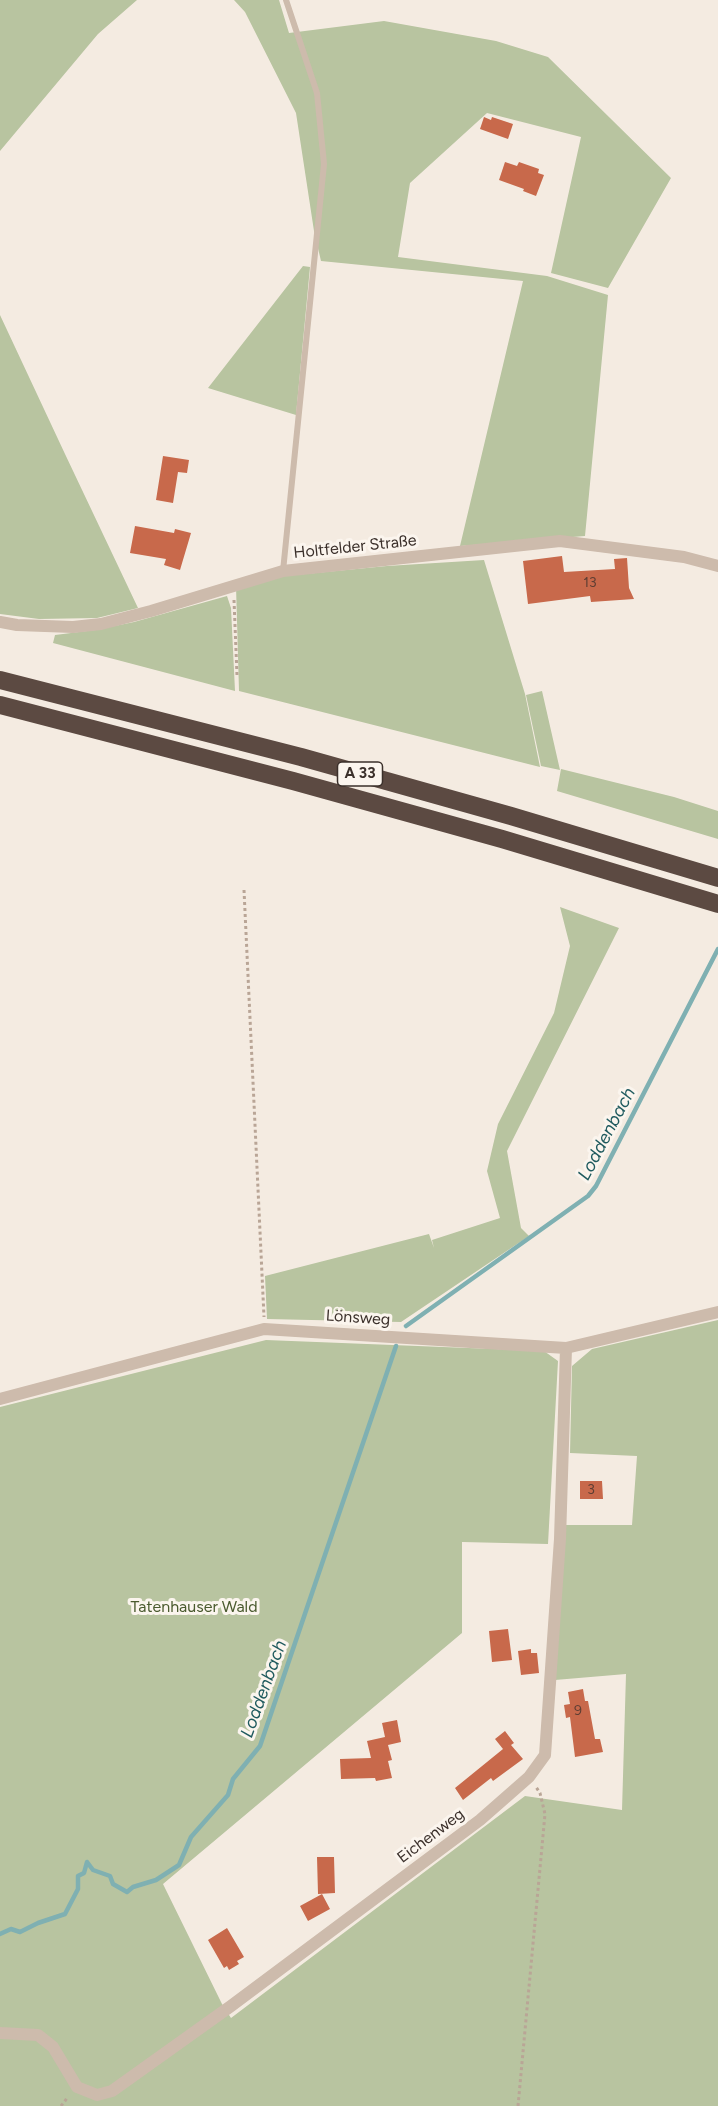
<!DOCTYPE html>
<html>
<head>
<meta charset="utf-8">
<style>
  body { margin:0 }
  canvas { display:block; background:#f4ebe1 }
</style>
</head>
<body>
<canvas width="718" height="2106"></canvas>
<script>
const ctx = document.querySelector('canvas').getContext('2d');
ctx.lineJoin = 'round';
function paint(path, color) {
  ctx.fillStyle = color;
  ctx.fill(path, 'evenodd');
}
function shape(rows) {
  const path = new Path2D();
  for (const r of rows) {
    path.moveTo(r[0], r[1]);
    for (let i = 2; i < r.length; i += 2) path.lineTo(r[i], r[i + 1]);
  }
  return path;
}
function trace(path, color, width, dash) {
  ctx.strokeStyle = color;
  ctx.lineWidth = width;
  ctx.lineCap = dash ? 'butt' : 'round';
  ctx.setLineDash(dash || []);
  ctx.stroke(path);
}
function label(font, color, halo, rows, align = 'center') {
  ctx.font = font + ' Figtree,sans-serif';
  ctx.lineWidth = 6;
  ctx.setLineDash([]);
  ctx.textBaseline = 'middle';
  ctx.strokeStyle = halo;
  ctx.fillStyle = color;
  for (const [text, x, y, turn = 0] of rows) {
    ctx.save();
    ctx.translate(x, y);
    ctx.rotate((+turn || 0) * Math.PI / 180);
    ctx.textAlign = isNaN(turn) ? turn : align;
    if (halo) ctx.strokeText(text, 0, 0);
    ctx.fillText(text, 0, 0);
    ctx.restore();
  }
}
paint(shape([
  [0,0,137,0,98,34,0,151],
  [234,0,279,0,289,33,384,21,496,41,548,57,671,178,608,288,551,273,581,137,487,113,410,183,398,257,547,276,608,295,585,536,460,546,523,281,321,261,314,231,296,113,245,12],
  [303,266,310,267,296,415,208,388],
  [0,315,65,454,138,608,97,618,39,619,0,614],
  [484,560,525,694,540,767,239,691,236,586,284,574,295,575,387,566],
  [227,596,231,608,235,691,53,643,55,635,95,630,134,622],
  [542,691,560,770,541,766,526,695],
  [561,769,674,797,718,811,718,839,557,791],
  [560,907,619,928,507,1151,521,1228,529,1236,401,1322,267,1319,265,1276,429,1234,434,1248,432,1240,500,1218,487,1171,498,1124,554,1013,570,946],
  [718,1320,718,2106,0,2106,0,1407,266,1340,544,1351,558,1361,548,1544,462,1542,462,1633,163,1884,222,2004,231,2018,525,1796,622,1810,626,1674,555,1680,566,1525,632,1525,637,1456,570,1453,572,1366,592,1349]
]), '#b8c4a0');
trace(shape([
  [406,1326,588,1196,596,1186,718,949],
  [0,1934,11,1929,20,1932,38,1923,65,1914,78,1889,78,1876,84,1873,87,1862,93,1870,110,1876,113,1884,127,1892,133,1887,156,1880,179,1865,191,1837,228,1795,233,1779,260,1746,396,1346]
]), '#7fb0b2', 4.5);
paint(shape([
  [484,117,491,120,492,117,513,124,508,139,480,129],
  [505,162,517,166,519,162,539,169,538,173,544,175,536,196,523,191,524,189,499,180],
  [163,456,189,460,187,473,178,472,173,503,156,500],
  [135,526,174,533,175,529,191,533,180,570,164,565,166,559,130,553],
  [562,556,564,572,615,569,614,559,627,558,629,588,634,599,591,602,590,596,528,604,523,561],
  [580,1481,602,1481,603,1499,580,1499],
  [508,1629,512,1660,492,1662,489,1631],
  [531,1649,531,1653,537,1653,539,1673,521,1675,518,1651],
  [583,1689,585,1701,588,1701,595,1739,600,1739,603,1752,575,1757,570,1717,566,1718,564,1705,570,1704,568,1692],
  [397,1720,401,1742,388,1745,392,1760,388,1761,392,1778,376,1781,375,1778,341,1779,340,1759,371,1758,367,1741,385,1737,382,1723],
  [505,1731,514,1743,511,1745,523,1759,493,1781,491,1778,463,1800,455,1788,503,1749,495,1739],
  [317,1857,334,1857,335,1893,318,1894],
  [322,1894,330,1909,308,1921,300,1906],
  [227,1928,244,1957,237,1961,239,1964,229,1970,227,1966,224,1968,208,1940]
]), '#c8694b');
trace(shape([
  [234,600,237,675],
  [244,890,264,1317],
  [61,2106,68,2097],
  [518,2106,545,1814,540,1793,536,1787]
]), '#b9a596', 3, [3, 3]);
trace(shape([
  [283,571,324,164,317,93,286,0]
]), '#cdbbac', 6);
trace(shape([
  [0,622,17,625,73,627,101,624,151,611,283,571,560,541,684,557,718,566],
  [0,1399,264,1329,566,1348,718,1312],
  [0,2033,38,2035,53,2047,77,2087,97,2095,112,2091,231,2006,480,1820,529,1777,545,1755,560,1539,566,1348]
]), '#cdbbac', 12);
trace(shape([
  [0,680,301,757,511,816,718,878],
  [0,705,293,781,502,839,718,904]
]), '#5c4a42', 18);
label('14px', '#5e3e33', null, [
  ["13",590,583],
  ["3",591,1490],
  ["9",578,1711]
]);
for (const [x, y, w] of [
  [360,774,45]
]) {
  const box = new Path2D();
  box.roundRect(x - w / 2, y - 12, w, 24, 4.5);
  ctx.fillStyle = '#fbf5ee';
  ctx.fill(box);
  trace(box, '#3b302b', 1.5);
}
label('bold 15px', '#3b302b', null, [
  ["A 33",360,774]
]);
label('16px', '#3b302b', '#fbf5ee', [
  ["Holtfelder Straße",355,547,-6],
  ["Lönsweg",358,1318,4],
  ["Eichenweg",431,1836,-37]
]);
label('16px', '#4a5a2e', '#fbf5ee', [
  ["Tatenhauser Wald",194,1607]
]);
label('italic 18px', '#1f5a5e', '#fbf5ee', [
  ["Loddenbach",607,1134,-62],
  ["Loddenbach",264,1689,-70]
]);
</script>
</body>
</html>
